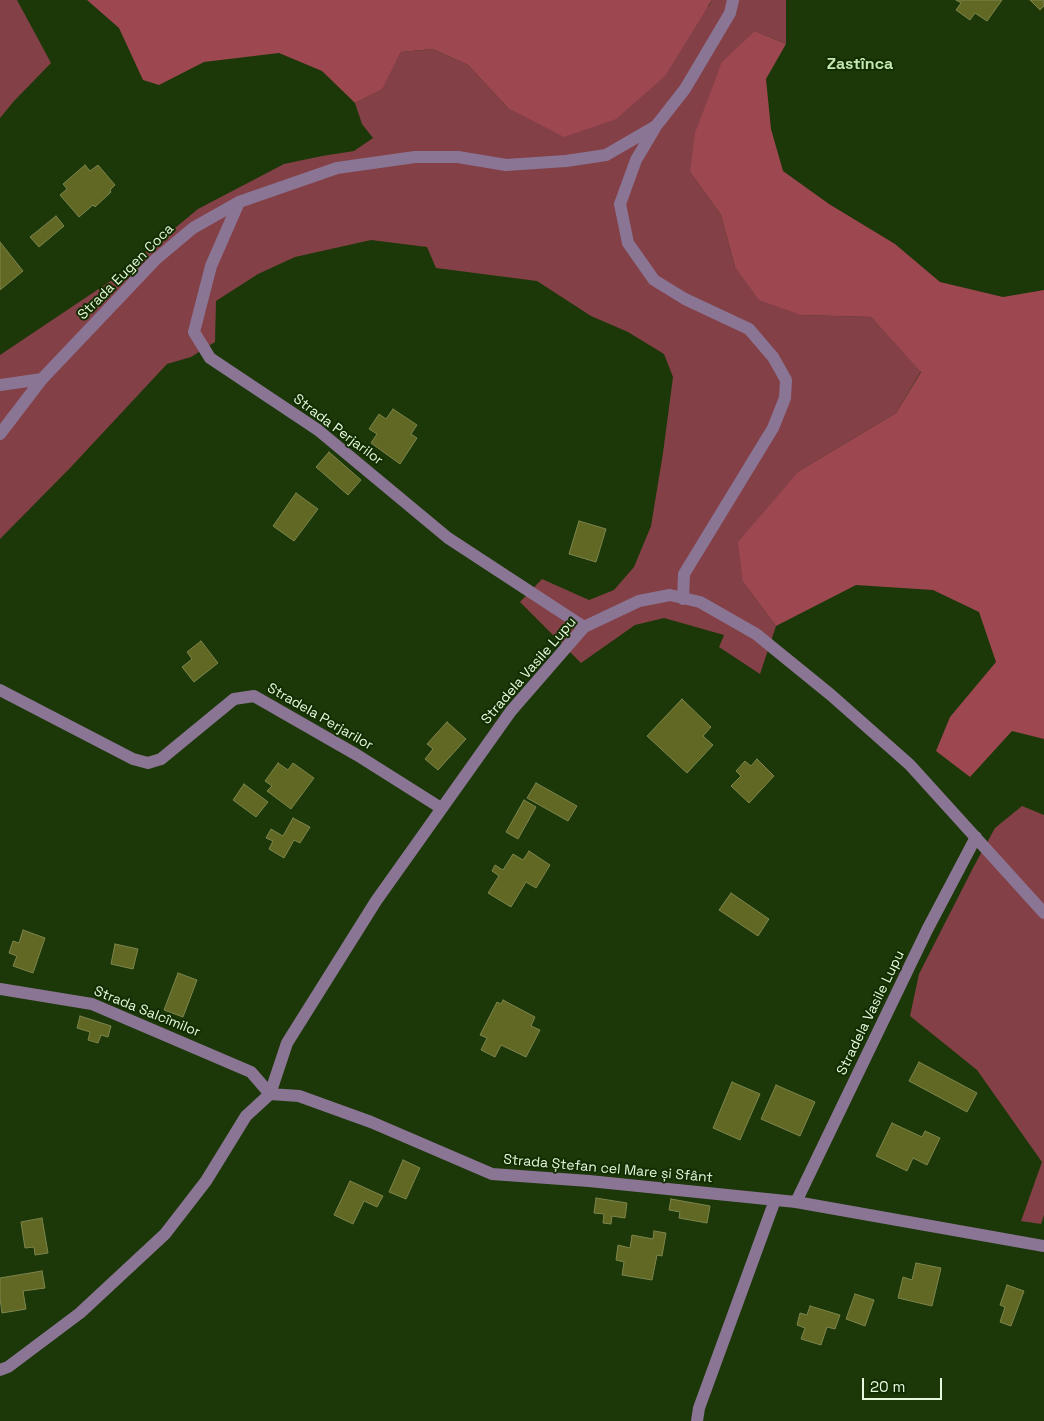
<!DOCTYPE html>
<html>
<head>
<meta charset="utf-8">
<style>
  body { margin:0 }
  #map { position:relative; width:1044px; height:1421px; overflow:hidden; background:#1c3708; font-family:"Space Grotesk",sans-serif }
  canvas { display:block }
  .scale { position:absolute; left:862px; top:1378px; width:80px; height:22px; box-sizing:border-box; border:2px solid #e6f8de; border-top:0; padding-left:6px; font-size:15px; line-height:18px; white-space:nowrap; color:#e6f8de; -webkit-text-stroke:4px #122d00; paint-order:stroke }
</style>
</head>
<body>
<div id="map">
<canvas width="1044" height="1421"></canvas>
<div class="scale">20 m</div>
</div>
<script>
const ctx = document.querySelector('canvas').getContext('2d');
ctx.lineJoin = 'round';
function paint(path, color) {
  ctx.fillStyle = color;
  ctx.fill(path, 'evenodd');
}
function shape(rows) {
  const path = new Path2D();
  for (const r of rows) {
    path.moveTo(r[0], r[1]);
    for (let i = 2; i < r.length; i += 2) path.lineTo(r[i], r[i + 1]);
  }
  return path;
}
function trace(path, color, width, dash) {
  ctx.strokeStyle = color;
  ctx.lineWidth = width;
  ctx.lineCap = dash ? 'butt' : 'round';
  ctx.setLineDash(dash || []);
  ctx.stroke(path);
}
function label(font, color, halo, rows, align = 'center') {
  ctx.font = font + ' "Space Grotesk",sans-serif';
  ctx.lineWidth = 4;
  ctx.setLineDash([]);
  ctx.textBaseline = 'middle';
  ctx.strokeStyle = halo;
  ctx.fillStyle = color;
  for (const [text, x, y, turn = 0] of rows) {
    ctx.save();
    ctx.translate(x, y);
    ctx.rotate((+turn || 0) * Math.PI / 180);
    ctx.textAlign = isNaN(turn) ? turn : align;
    if (halo) ctx.strokeText(text, 0, 0);
    ctx.fillText(text, 0, 0);
    ctx.restore();
  }
}
paint(shape([
  [0,0,17,0,51,63,14,101,0,118],
  [712,0,786,0,786,44,755,31,690,172,721,215,735,267,801,315,871,317,921,371,896,413,799,471,743,582,776,626,760,674,719,647,724,635,664,618,635,625,581,663,520,602,542,579,589,600,614,590,634,567,651,526,663,453,673,377,664,354,628,332,591,316,537,281,436,268,427,247,371,240,295,257,258,274,216,301,215,342,191,357,167,364,70,468,0,539,0,355,112,280,198,209,284,164,322,156,354,151,373,138,362,124,355,103,381,89,401,52,433,49,468,65,508,108,709,6],
  [1022,806,1044,815,1044,1215,1041,1224,1021,1221,1042,1162,977,1070,910,1016,919,974,974,866,995,828]
]), '#844047');
paint(shape([
  [87,0,712,0,665,76,616,119,564,137,508,108,468,65,433,49,401,52,382,89,355,103,322,71,279,53,204,62,159,85,143,80,119,28],
  [755,31,786,44,766,79,771,129,783,171,829,204,895,244,940,282,1003,297,1044,290,1044,739,1012,731,970,777,936,751,950,717,996,662,979,612,933,590,856,585,776,626,743,582,738,542,799,471,896,413,921,372,871,317,801,315,759,300,735,267,721,215,690,172,695,133,722,62]
]), '#9d4751');
const building = shape([
  [956,0,1002,0,987,21,975,13,970,20,956,10,961,3,956,0],
  [1030,0,1044,0,1044,6,1040,10,1030,0],
  [85,165,90,171,98,165,115,185,110,190,111,192,95,207,93,205,79,217,60,195,67,189,63,184,85,165],
  [56,216,64,226,39,247,30,237,56,216],
  [0,242,23,271,0,290,0,242],
  [393,409,417,425,411,434,417,438,400,464,371,443,377,434,369,429,379,414,386,419,393,409],
  [329,452,361,480,348,495,316,467,329,452],
  [296,493,318,509,294,541,273,526,296,493],
  [579,521,606,529,596,562,569,554,579,521],
  [201,641,218,663,194,682,182,667,192,659,187,652,201,641],
  [682,699,711,727,703,736,713,745,687,773,647,736,682,699],
  [447,722,466,739,438,770,425,759,433,749,427,744,447,722],
  [757,759,774,776,749,803,731,786,741,776,736,771,745,761,751,766,757,759],
  [278,763,288,770,293,763,314,778,291,809,267,791,272,786,265,781,278,763],
  [536,783,577,806,568,821,527,798,536,783],
  [244,784,268,802,256,817,233,800,244,784],
  [524,800,536,807,518,839,506,832,524,800],
  [293,818,310,827,300,843,294,840,284,858,269,849,273,841,266,838,271,829,283,836,293,818],
  [529,851,550,865,536,888,526,882,511,907,488,893,499,876,492,871,495,865,503,870,513,854,523,860,529,851],
  [731,893,769,919,758,936,719,910,731,893],
  [23,930,45,938,33,973,13,966,17,956,9,953,13,941,19,943,23,930],
  [115,944,138,949,133,969,111,964,115,944],
  [178,973,197,980,183,1017,164,1010,178,973],
  [503,1000,535,1017,531,1026,540,1030,526,1057,501,1045,495,1057,481,1050,487,1038,480,1035,497,1002,501,1004,503,1000],
  [80,1016,111,1026,108,1037,101,1035,98,1043,88,1040,90,1032,77,1028,80,1016],
  [919,1062,977,1093,967,1112,909,1081,919,1062],
  [732,1082,760,1094,740,1140,713,1128,732,1082],
  [776,1085,815,1102,800,1136,761,1119,776,1085],
  [892,1123,922,1137,925,1131,940,1138,927,1165,913,1158,907,1171,876,1156,892,1123],
  [403,1160,420,1168,406,1199,389,1192,403,1160],
  [350,1181,383,1196,377,1207,364,1201,353,1224,334,1215,350,1181],
  [596,1198,627,1203,625,1218,612,1216,611,1224,603,1223,604,1214,594,1213,596,1198],
  [671,1199,710,1206,707,1223,679,1218,680,1212,669,1210,671,1199],
  [42,1218,48,1253,35,1255,34,1247,25,1248,21,1222,42,1218],
  [654,1231,666,1233,662,1256,657,1255,652,1280,622,1275,624,1262,616,1260,618,1245,630,1248,632,1235,653,1239,654,1231],
  [916,1263,941,1268,932,1306,898,1298,903,1277,912,1280,916,1263],
  [42,1271,45,1288,23,1291,26,1309,2,1313,0,1298,0,1278,42,1271],
  [1007,1285,1024,1291,1011,1326,1000,1322,1005,1307,1000,1305,1007,1285],
  [855,1294,874,1300,865,1326,846,1319,855,1294],
  [810,1306,840,1315,835,1329,827,1327,821,1345,801,1339,805,1328,797,1325,800,1313,807,1315,810,1306]
]);
paint(building, '#616824');
trace(building, '#7d854d', 1);
trace(shape([
  [655,128,636,160,620,204,628,243,654,280,685,299,749,329,773,357,786,380,785,398,773,428,684,574,683,599],
  [239,202,211,266,194,332,210,358,318,430,448,538,584,627],
  [0,385,42,379],
  [0,434,42,379,155,260,193,228,239,202,337,168,415,157,458,157,506,165,566,161,606,155,656,126,685,89,730,13,733,0],
  [0,690,133,759,148,763,161,759,234,699,254,696,357,755,441,808],
  [0,989,92,1004,251,1072,270,1094],
  [270,1094,287,1043,376,901,511,711,584,627,639,601,670,595,700,602,756,634,831,695,910,765,1044,913],
  [796,1202,927,930,976,837],
  [0,1370,8,1367,80,1313,165,1234,206,1181,246,1116,270,1094,299,1096,371,1122,492,1174,589,1181,796,1202,1044,1246],
  [697,1421,699,1408,775,1200]
]), '#8a7594', 12);
label('14px', '#e6f8de', '#122d00', [
  ["Strada Eugen Coca",126,272,-45],
  ["Strada Perjarilor",338,430,37],
  ["Stradela Vasile Lupu",529,671,-49],
  ["Stradela Perjarilor",320,717,30],
  ["Strada Salcîmilor",147,1012,22],
  ["Stradela Vasile Lupu",871,1013,-64],
  ["Strada Ștefan cel Mare și Sfânt",608,1169,5]
]);
label('bold 16px', '#c4e7b2', '#122d00', [
  ["Zastînca",860,65]
]);
</script>
</body>
</html>
